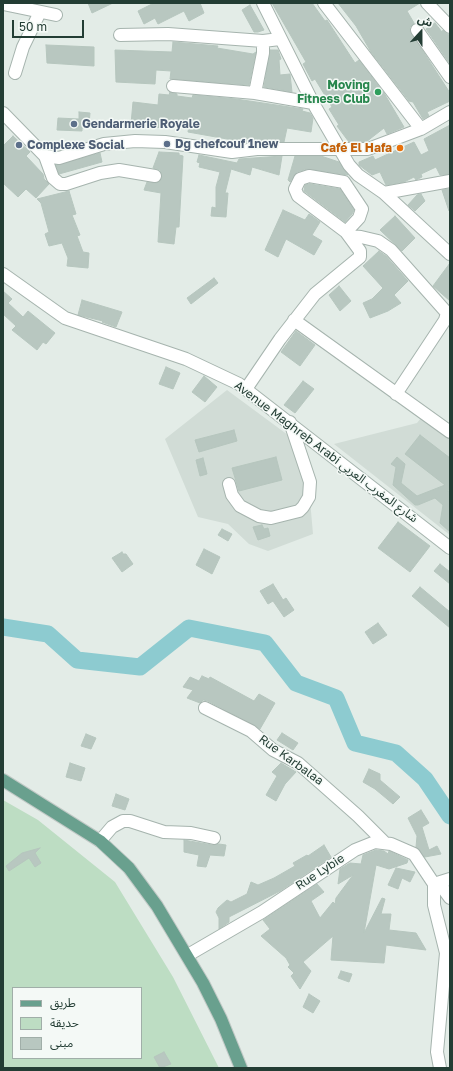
<!DOCTYPE html>
<html>
<head>
<meta charset="utf-8">
<style>
  body { margin:0 }
  #map { position:relative; width:453px; height:1071px; overflow:hidden; background:#e3ece7; font-family:"Golos Text","Noto Sans Arabic",sans-serif }
  canvas { display:block }
  .frame { position:absolute; inset:0; border:4px solid #233d34; pointer-events:none }
  .legend { position:absolute; left:12px; top:987px; width:130px; height:72px; box-sizing:border-box; background:#f4f9f6; border:1px solid #a0aea8; margin:0; padding:5px 7px; list-style:none; font-size:12px; color:#233d34 }
  .legend li { display:flex; align-items:center; gap:8px; height:20px }
  .legend b { width:20px; border:1px solid #a0aea8 }
  .north { position:absolute; left:401px; top:12px; width:40px; height:40px; -webkit-text-stroke:3px #f4f9f6; paint-order:stroke; rotate:21deg; font-size:11px; font-weight:700; line-height:16px; text-align:center; color:#233d34 }
  .north::after { content:''; display:block; margin:auto; width:14px; height:18px; background:#233d34; clip-path:polygon(50% 0,100% 100%,50% 72%,0 100%) }
  .scale { position:absolute; left:12px; top:20px; width:72px; height:18px; box-sizing:border-box; border:2px solid #233d34; border-top:0; padding-left:5px; font-size:12px; line-height:14px; white-space:nowrap; color:#233d34; -webkit-text-stroke:3px #f4f9f6; paint-order:stroke }
</style>
</head>
<body>
<div id="map">
<canvas width="453" height="1071"></canvas>
<div class="frame"></div>
<ul class="legend">
<li><b style="height:5px;background:#69a08e"></b>طريق</li>
<li><b style="height:11px;background:#bdddc3"></b>حديقة</li>
<li><b style="height:11px;background:#b8c7c0"></b>مبنى</li>
</ul>
<div class="north">ش</div>
<div class="scale">50 m</div>
</div>
<script>
const ctx = document.querySelector('canvas').getContext('2d');
ctx.lineJoin = 'round';
function paint(path, color) {
  ctx.fillStyle = color;
  ctx.fill(path, 'evenodd');
}
function shape(rows) {
  const path = new Path2D();
  for (const r of rows) {
    path.moveTo(r[0], r[1]);
    for (let i = 2; i < r.length; i += 2) path.lineTo(r[i], r[i + 1]);
  }
  return path;
}
function trace(path, color, width, dash) {
  ctx.strokeStyle = color;
  ctx.lineWidth = width;
  ctx.lineCap = dash ? 'butt' : 'round';
  ctx.setLineDash(dash || []);
  ctx.stroke(path);
}
function label(font, color, halo, rows, align = 'center') {
  ctx.font = font + ' "Golos Text","Noto Sans Arabic",sans-serif';
  ctx.lineWidth = 3;
  ctx.setLineDash([]);
  ctx.textBaseline = 'middle';
  ctx.strokeStyle = halo;
  ctx.fillStyle = color;
  for (const [text, x, y, turn = 0] of rows) {
    ctx.save();
    ctx.translate(x, y);
    ctx.rotate((+turn || 0) * Math.PI / 180);
    ctx.textAlign = isNaN(turn) ? turn : align;
    if (halo) ctx.strokeText(text, 0, 0);
    ctx.fillText(text, 0, 0);
    ctx.restore();
  }
}
paint(shape([
  [227,390,292,438,308,477,313,534,268,551,249,544,228,524,198,517,165,439],
  [424,414,450,434,450,535,334,444,417,423]
]), '#d1dcd6');
paint(shape([
  [3,800,38,820,115,882,173,977,219,1068,3,1068],
  [13,988,141,988,141,1058,13,1058]
]), '#bdddc3');
trace(shape([
  [3,627,48,634,77,660,140,667,189,628,265,643,296,683,336,698,355,743,396,753,425,779,450,816]
]), '#8dcbd0', 17);
const building = shape([
  [88,3,113,3,92,13,88,3],
  [154,3,200,3,204,13,189,21,184,11,158,24,155,18,144,24,138,11,154,3],
  [272,3,312,3,325,21,327,20,355,63,359,60,384,93,404,127,387,134,384,128,366,142,349,142,337,126,339,125,329,109,332,107,315,79,312,81,303,64,306,62,272,3],
  [338,3,420,3,407,11,414,23,410,27,410,31,450,93,450,101,427,112,429,116,423,119,413,102,409,101,371,52,356,26,338,3],
  [250,5,264,30,258,32,254,32,242,10,250,5],
  [435,23,442,32,443,30,450,36,450,64,426,29,435,23],
  [173,42,218,46,217,48,253,54,256,52,249,85,170,79,171,71,156,70,155,84,116,82,115,50,172,52,173,42],
  [46,45,94,47,94,66,47,63,46,45],
  [270,50,278,50,281,59,279,60,280,75,290,74,292,92,264,87,270,50],
  [170,92,177,94,177,96,192,98,193,95,236,99,303,109,302,111,310,113,313,118,311,132,287,128,284,142,243,143,244,142,188,132,189,125,163,122,163,128,131,124,133,102,158,105,159,94,169,95,170,92],
  [79,112,90,113,89,124,86,124,86,128,82,128,82,131,57,130,58,118,79,119,79,112],
  [450,125,450,174,440,175,436,167,421,174,422,177,416,180,414,177,404,182,386,185,380,172,372,175,359,165,359,162,373,156,375,160,414,142,421,155,429,151,424,139,450,125],
  [13,136,30,152,26,156,43,174,44,179,49,184,36,198,26,189,18,197,3,183,3,146,13,136],
  [159,152,179,153,179,155,183,156,179,227,176,227,174,244,158,242,161,193,144,190,147,182,157,183,162,178,160,170,153,168,159,152],
  [100,153,102,162,59,174,56,165,100,153],
  [199,155,237,163,239,159,282,156,279,175,252,167,250,175,231,169,225,193,228,193,226,217,211,216,212,207,216,208,216,187,220,172,199,167,200,163,197,162,199,155],
  [295,156,321,156,339,162,348,175,307,169,297,172,290,182,288,180,295,156],
  [310,184,340,189,354,210,352,214,345,222,304,191,305,185,310,184],
  [450,189,450,211,449,211,442,190,450,189],
  [69,191,76,214,72,215,80,235,77,236,83,252,89,253,88,268,67,266,68,258,62,243,49,246,45,234,49,232,41,203,37,199,69,191],
  [421,194,425,201,415,211,408,205,417,195,421,194],
  [283,210,305,220,309,214,320,222,312,235,322,241,314,255,286,239,278,257,265,250,283,210],
  [395,216,415,238,402,251,380,230,395,216],
  [379,251,386,256,408,281,394,295,401,303,388,311,370,318,363,303,372,299,383,288,363,266,379,251],
  [450,263,450,301,433,286,450,263],
  [214,278,218,283,191,304,187,298,214,278],
  [339,286,351,301,340,311,329,295,339,286],
  [3,291,12,299,8,303,23,317,28,311,55,333,46,344,43,342,37,350,12,330,16,326,3,314,3,291],
  [82,300,122,312,116,327,102,322,103,321,78,315,82,300],
  [296,331,315,345,300,366,281,352,296,331],
  [166,367,180,373,173,389,159,384,166,367],
  [204,376,217,387,205,402,192,392,204,376],
  [303,381,314,389,295,413,284,405,303,381],
  [234,430,237,441,199,452,195,440,234,430],
  [420,435,450,458,450,489,447,491,450,491,450,532,440,523,443,505,435,498,418,505,415,505,393,485,396,467,391,464,397,457,405,464,401,483,417,496,445,485,405,454,420,435],
  [276,457,282,480,239,491,232,468,276,457],
  [203,458,207,474,200,476,196,460,203,458],
  [398,522,430,546,410,572,378,548,398,522],
  [262,525,264,529,268,528,270,536,258,540,253,527,262,525],
  [222,529,232,534,228,541,218,535,222,529],
  [204,549,220,557,212,574,196,565,204,549],
  [122,552,123,554,126,554,133,564,122,572,112,558,122,552],
  [440,564,450,572,450,584,434,571,440,564],
  [273,584,283,600,286,598,294,610,284,617,273,601,268,604,260,591,273,584],
  [420,587,450,612,450,628,412,596,420,587],
  [378,623,387,635,373,644,365,632,378,623],
  [202,676,209,679,210,677,254,701,259,694,275,703,260,729,208,701,203,700,200,703,187,698,193,690,183,687,190,677,199,681,202,676],
  [282,733,298,743,293,750,277,740,282,733],
  [86,734,96,738,91,749,81,746,86,734],
  [70,763,85,768,81,781,66,777,70,763],
  [281,763,296,772,285,784,276,801,266,795,277,776,272,772,281,763],
  [369,769,380,774,380,780,400,797,393,804,375,789,363,782,369,769],
  [116,794,129,799,125,810,112,806,116,794],
  [421,810,429,823,422,827,429,850,437,846,441,854,425,857,416,847,417,836,408,818,421,810],
  [184,840,212,845,219,844,226,845,224,856,210,855,206,867,197,866,199,855,184,852,184,840],
  [324,845,331,857,280,891,229,917,229,922,219,929,219,918,216,912,218,908,227,900,231,902,247,894,251,882,258,885,274,878,295,866,293,863,307,855,308,856,324,845],
  [40,848,35,853,41,863,35,867,29,858,9,871,6,866,22,853,40,848],
  [376,850,384,851,388,854,389,851,408,860,407,863,389,869,376,865,364,933,382,898,385,899,381,914,391,914,389,930,416,933,426,950,386,945,384,963,331,960,333,936,303,962,311,971,300,989,291,976,294,973,288,967,290,965,286,958,261,936,270,929,263,920,317,884,324,892,311,901,320,918,333,902,335,904,336,898,353,875,338,884,340,869,350,863,361,864,363,855,376,850],
  [396,868,415,872,410,882,402,878,398,889,388,885,396,868],
  [341,971,352,974,349,982,338,978,341,971],
  [309,994,320,1001,313,1013,303,1007,309,994],
  [164,1052,171,1064,160,1068,154,1057,164,1052]
]);
paint(building, '#b8c7c0');
trace(building, '#b6c6be', 1);
const minor = shape([
  [263,3,313,103,349,165,358,175,384,193,450,254],
  [324,3,421,129],
  [427,3,450,27],
  [3,4,56,15],
  [417,30,450,77],
  [120,35,168,34,263,41,280,39],
  [15,73,23,47,40,12],
  [173,86,255,93,313,103],
  [255,93,263,53,263,41],
  [3,113,45,156,59,158,104,144,135,141,165,142,232,152,257,149,368,149,421,129,450,112],
  [45,156,53,178,60,184,66,184,100,173,119,170,155,176],
  [384,193,450,181],
  [349,236,361,237,378,241,391,250,447,313,445,320,396,394],
  [3,274,65,318,186,359,239,384,450,548],
  [294,320,450,432],
  [246,389,280,339,315,294,360,257,360,251,346,232,359,218,362,209,344,182,309,176,300,179,295,189,298,196,346,232],
  [229,484,232,495,240,506,259,516,271,518,299,511,303,507,309,497,310,482,290,422],
  [205,708,251,731,273,750,298,763,358,816,384,842],
  [100,841,112,827,123,821,130,821,164,832,191,833,214,838],
  [439,883,450,898],
  [434,884,434,905,446,953,437,1052,440,1068],
  [188,955,262,912,355,850,375,842,391,844,414,854,434,884,450,879]
]);
const major = shape([
  [3,780,100,841,129,868,157,906,203,983,221,1019,241,1068]
]);
trace(minor, '#a6b4ae', 14);
trace(major, '#c1c9c6', 14);
trace(minor, '#fff', 12);
trace(major, '#69a08e', 12);
for (const [x, y, r, color] of [
  [378,92,4,"#2e9e5b"],
  [74,124,4,"#5c6f8a"],
  [167,144,4,"#5c6f8a"],
  [19,145,4,"#5c6f8a"],
  [400,148,4,"#e8710a"]
]) {
  const dot = new Path2D();
  dot.arc(x, y, r, 0, 2 * Math.PI);
  ctx.fillStyle = color;
  ctx.fill(dot);
  trace(dot, '#f4f9f6', 1.5);
}
label('bold 12px', '#27864d', '#f4f9f6', [
  ["Moving",370,85],
  ["Fitness Club",370,99]
], 'right');
label('bold 12px', '#4e5e75', '#f4f9f6', [
  ["Gendarmerie Royale",82,124],
  ["Dg chefcouf 1new",175,144],
  ["Complexe Social",27,145]
], 'left');
label('bold 12px', '#c56008', '#f4f9f6', [
  ["Café El Hafa",392,148]
], 'right');
label('12px', '#233d34', '#f4f9f6', [
  ["Avenue Maghreb Arabi شارع المغرب العربي",326,452,37],
  ["Rue Karbalaa",291,760,36],
  ["Rue Lybie",320,872,-33]
]);
</script>
</body>
</html>
